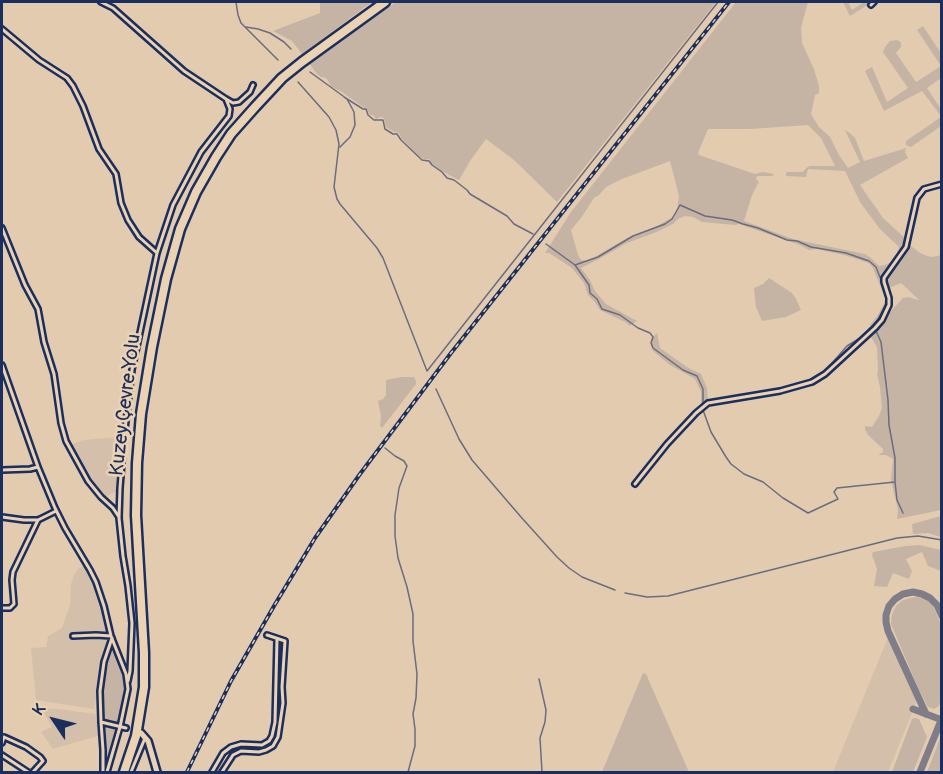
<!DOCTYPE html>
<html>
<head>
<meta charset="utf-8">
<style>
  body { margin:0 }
  #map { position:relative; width:943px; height:774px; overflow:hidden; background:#e3cbb0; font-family:Pangolin,sans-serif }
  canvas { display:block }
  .frame { position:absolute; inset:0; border:3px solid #1b2f5e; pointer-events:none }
  .north { position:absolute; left:24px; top:690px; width:60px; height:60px; -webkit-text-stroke:4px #ebd2b3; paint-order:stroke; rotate:305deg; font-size:16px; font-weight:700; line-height:24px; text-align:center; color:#1b2f5e }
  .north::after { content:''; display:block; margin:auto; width:21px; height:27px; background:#1b2f5e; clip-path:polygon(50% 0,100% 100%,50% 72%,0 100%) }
</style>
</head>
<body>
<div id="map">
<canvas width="943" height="774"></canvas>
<div class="frame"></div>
<div class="north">K</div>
</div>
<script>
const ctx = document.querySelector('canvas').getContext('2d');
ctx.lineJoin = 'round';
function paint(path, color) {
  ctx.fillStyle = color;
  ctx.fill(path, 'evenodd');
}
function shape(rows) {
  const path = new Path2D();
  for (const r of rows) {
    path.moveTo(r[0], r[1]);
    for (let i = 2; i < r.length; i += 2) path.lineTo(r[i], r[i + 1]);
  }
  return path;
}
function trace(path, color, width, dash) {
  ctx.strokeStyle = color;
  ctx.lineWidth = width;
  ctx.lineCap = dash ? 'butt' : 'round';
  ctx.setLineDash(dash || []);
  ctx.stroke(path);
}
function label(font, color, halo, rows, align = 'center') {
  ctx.font = font + ' Pangolin,sans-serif';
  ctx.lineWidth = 5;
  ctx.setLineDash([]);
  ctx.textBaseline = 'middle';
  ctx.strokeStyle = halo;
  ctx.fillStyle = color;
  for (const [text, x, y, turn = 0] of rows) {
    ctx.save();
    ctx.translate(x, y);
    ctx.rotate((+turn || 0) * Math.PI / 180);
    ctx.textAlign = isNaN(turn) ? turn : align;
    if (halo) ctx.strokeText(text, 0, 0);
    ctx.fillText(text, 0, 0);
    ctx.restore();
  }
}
paint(shape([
  [120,437,122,464,118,491,104,497,89,480,70,445,84,440],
  [85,565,87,568,99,594,104,609,108,631,106,654,94,709,36,700,31,648,46,647,48,636,62,628,70,605,71,584,74,575,78,569],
  [891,630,920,693,888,772,833,772],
  [42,709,58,709,95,714,101,735,53,749,41,732,52,727]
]), '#d4bfaa');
paint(shape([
  [320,2,372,2,302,54,292,41,273,31,320,13],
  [396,2,716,2,557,202,514,160,486,139,470,161,459,180,440,170,432,164,429,159,424,159,420,157,402,139,399,133,394,132,386,127,384,118,380,117,376,119,373,115,370,115,366,108,363,107,342,92,332,87,326,78,321,77,317,74,309,63],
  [736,2,808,2,801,28,802,43,814,69,819,86,819,93,815,95,811,114,819,127,830,137,839,155,848,168,860,162,845,130,851,134,855,138,864,161,906,148,905,152,908,158,860,185,883,218,906,239,907,243,920,253,927,256,933,257,941,255,941,510,897,519,898,510,891,480,893,459,886,455,878,455,883,452,883,449,868,435,865,429,865,426,872,427,879,416,882,408,880,387,877,374,878,370,877,347,871,337,881,327,890,312,903,298,908,297,919,300,901,283,887,289,890,300,882,320,872,329,870,325,878,315,884,303,885,298,873,268,869,263,844,255,817,249,809,250,800,245,739,224,735,225,702,222,693,217,685,216,678,219,673,224,654,233,627,243,599,259,581,268,590,280,595,291,606,304,637,321,629,326,627,323,600,310,594,301,588,295,584,283,572,268,549,253,545,253,571,212],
  [808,125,821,138,835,166,810,166,806,168,803,172,787,172,786,174,786,176,806,177,808,169,845,171,860,202,879,228,899,247,896,257,891,262,885,265,879,266,871,258,865,254,793,239,744,221,752,195,759,182,756,179,757,176,772,176,774,174,763,172,755,174,699,155,698,153,708,129,750,129],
  [670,161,679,196,677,210,674,216,654,228,627,238,588,261,581,260,578,255,571,230,581,218,594,198,599,195,606,187,622,179],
  [843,2,848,2,852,10,864,2,872,2,850,16],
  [923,26,941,53,941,78,927,88,941,109,941,116,922,91,884,111,865,71,872,67,887,102,908,88,883,52,885,47,890,41,897,40,901,42,901,47,896,53,916,82,941,66,917,30],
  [941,117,941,126,911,147,906,145,906,141],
  [769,278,792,293,796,299,801,310,786,317,762,321,756,307,754,288,763,284],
  [657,333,660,348,687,367,701,374,707,388,708,401,701,405,701,392,695,379,670,365,653,351,651,345,651,339],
  [401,377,414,377,416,381,416,384,382,428,380,426,381,416,378,401,383,399,386,395,386,380],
  [941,516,941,537,928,533,913,534,912,524],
  [920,545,941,550,941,571,928,566,922,552,906,559,912,571,909,579,893,573,887,587,874,586,877,569,872,555,873,552,905,546],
  [915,597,924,598,932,604,941,624,941,700,939,706,934,709,928,707,918,688,891,624,892,614,896,606,903,600],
  [113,650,126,680,126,690,118,724,117,725,105,721,103,707,104,682,111,651],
  [643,673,646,674,689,772,602,772],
  [915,718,919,719,927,737,913,772,892,772,912,719],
  [107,727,116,729,118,730,107,772,105,772,106,759,104,728],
  [941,736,941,772,927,772]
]), '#c5b4a4');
trace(shape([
  [236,2,238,15,241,23,278,60],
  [246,27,258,29,270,33,284,42,291,49],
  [310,72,343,96],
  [298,82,329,117,336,130,339,144,334,187,337,199,340,204,377,248,383,258,427,371,718,2],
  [344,97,363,109,366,109,368,115,374,120,383,120,385,129,393,134,397,134,401,140,422,160,429,161,432,165,442,172,447,178,454,180,467,190,470,194,507,216,514,224,533,234],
  [340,147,350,137,355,125,354,112,347,99],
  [546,244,575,265,589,285,590,293,597,299,602,309,620,315,638,328,650,333,653,337,651,343,653,348,683,370,697,376,703,389,703,405],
  [575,265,598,257,633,236,665,224,672,219,680,205,705,216,732,220,743,224,758,228,787,240,797,241,811,247,846,253,869,261,876,267,883,285,887,299,885,306,877,321,860,338,847,346,825,371,809,380],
  [876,331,881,342,888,400,889,425,895,458,895,482,897,500,903,513],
  [436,389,459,439,472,460,521,517,557,557,569,568,582,577,615,590],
  [703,410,711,432,726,457,731,464,744,474,763,482,783,498,808,513,838,499,834,492,837,488,895,482],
  [385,448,395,456,404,461,407,466,399,488,395,515,395,536,398,558,407,587,413,614,413,641,417,674,416,698,413,714,415,729,415,746,408,772],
  [625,593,647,597,668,596,897,538,918,536,942,540],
  [539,679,546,710,545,722,540,738,542,772]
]), '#6a6c7f', 1.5);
trace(shape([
  [913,709,942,720],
  [926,714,888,631,886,622,886,615,889,606,895,599,903,594,913,592,922,594,930,598,937,605,942,616],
  [920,772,942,718]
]), '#7f7d87', 7);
const street = shape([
  [101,2,113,8,184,71,226,99,233,103,239,102,250,92,253,85],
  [871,5,874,2],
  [2,29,39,60,67,78,73,86,83,106,99,149,116,174,121,203,128,220,139,237,157,253],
  [2,228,25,285,38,309,44,342,54,374,61,423,66,441,88,481,101,497,113,508,119,517],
  [2,365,38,467,55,508,65,528,90,570,96,582,104,606,111,636,126,674,128,689,120,727,107,772],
  [2,470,30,469,38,467],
  [635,484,667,444,696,413,708,403,780,391,812,382,825,374,875,328,882,320,889,305,889,298,884,282,884,278,906,247,917,198,924,189,942,184],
  [2,517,24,520,38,520,56,511],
  [2,608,10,608,14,604,12,580,13,572,38,520],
  [73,636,96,635,111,636],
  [128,681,130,671,132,623,128,586,123,556,119,518,120,488,124,438,132,370,157,253,173,205,201,152,229,116,230,109,226,99],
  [101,722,126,728],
  [2,743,4,737,26,747,40,757,43,761,33,772],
  [2,755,28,772],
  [103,772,103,750,101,722,100,691,104,662,112,638],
  [131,772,145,738],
  [212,772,223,753,231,747,241,744,262,745,269,741,272,736,275,722,277,639],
  [222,772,233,755,241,751,259,752,266,750,273,746,278,737,283,703,282,687,285,641,267,635]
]);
const secondary = shape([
  [141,733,148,741,157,772]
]);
const highway = shape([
  [124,772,136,736,144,687,144,653,136,515,137,463,141,414,152,347,166,279,180,229,196,192,216,157,231,134,255,107,282,78,302,62,385,2]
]);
trace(street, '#1b2f5e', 8);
trace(secondary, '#1b2f5e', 10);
trace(highway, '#1b2f5e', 13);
trace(street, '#ebd2b3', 3);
trace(secondary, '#ebd2b3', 5);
trace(highway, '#ebd2b3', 8);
const rail = shape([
  [187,772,231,681,274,606,315,538,360,474,451,353,729,2]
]);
trace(rail, '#1b2f5e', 4);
trace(rail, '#ebd2b3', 1.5, [4.5]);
label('20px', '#1b2f5e', '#ebd2b3', [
  ["Kuzey Çevre Yolu",126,405,-83]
]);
</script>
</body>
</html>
